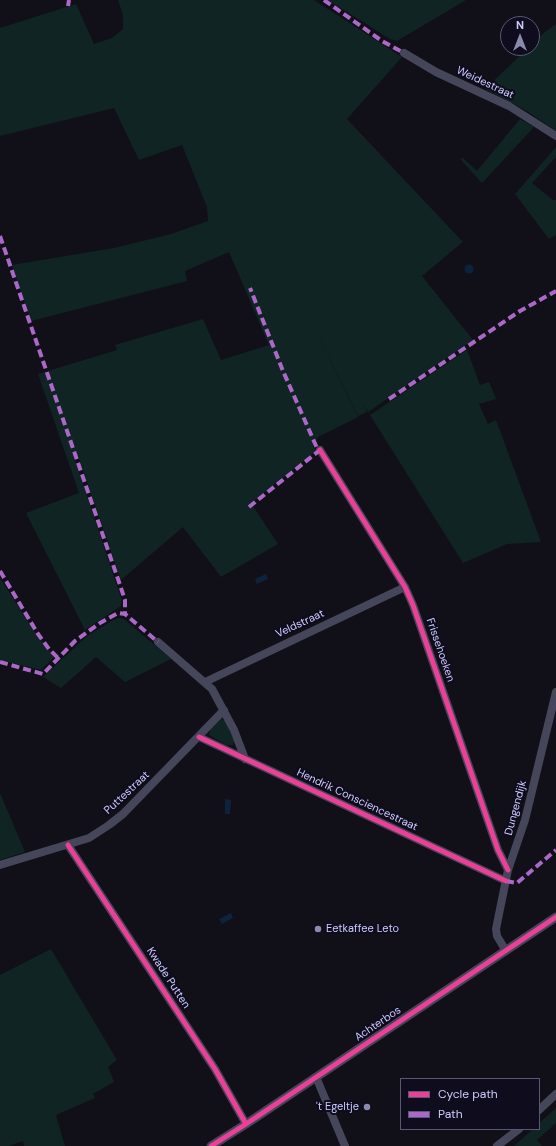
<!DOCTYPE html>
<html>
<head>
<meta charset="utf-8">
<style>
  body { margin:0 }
  #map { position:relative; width:556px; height:1146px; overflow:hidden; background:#111019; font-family:"DM Sans",sans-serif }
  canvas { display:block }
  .legend { position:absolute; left:400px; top:1078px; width:140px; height:52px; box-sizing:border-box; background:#0e0c1d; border:1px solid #5a5877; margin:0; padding:5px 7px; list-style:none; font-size:12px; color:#cccbfd }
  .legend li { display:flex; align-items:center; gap:8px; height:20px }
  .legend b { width:20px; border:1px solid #5a5877 }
  .north { position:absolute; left:500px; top:16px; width:40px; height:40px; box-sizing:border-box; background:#0e0c1d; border:1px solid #5a5877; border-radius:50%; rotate:0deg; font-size:11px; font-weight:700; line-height:16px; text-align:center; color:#cccbfd }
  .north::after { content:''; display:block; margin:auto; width:14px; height:18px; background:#8b8aad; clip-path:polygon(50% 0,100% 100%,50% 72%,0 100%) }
</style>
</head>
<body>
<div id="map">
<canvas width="556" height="1146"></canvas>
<ul class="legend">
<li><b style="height:5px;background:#ea4096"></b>Cycle path</li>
<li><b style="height:5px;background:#ac68c9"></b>Path</li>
</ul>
<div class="north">N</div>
</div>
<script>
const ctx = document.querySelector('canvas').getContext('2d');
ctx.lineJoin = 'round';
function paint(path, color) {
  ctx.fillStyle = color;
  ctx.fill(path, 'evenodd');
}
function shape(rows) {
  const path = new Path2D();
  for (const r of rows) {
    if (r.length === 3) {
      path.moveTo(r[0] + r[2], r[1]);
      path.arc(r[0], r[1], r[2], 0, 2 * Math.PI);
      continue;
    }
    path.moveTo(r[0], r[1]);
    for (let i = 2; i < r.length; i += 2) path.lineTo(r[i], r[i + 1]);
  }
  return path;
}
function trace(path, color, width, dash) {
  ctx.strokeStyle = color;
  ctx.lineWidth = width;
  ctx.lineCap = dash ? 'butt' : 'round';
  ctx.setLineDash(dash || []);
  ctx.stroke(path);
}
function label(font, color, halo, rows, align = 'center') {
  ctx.font = font + ' "DM Sans",sans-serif';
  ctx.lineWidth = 4;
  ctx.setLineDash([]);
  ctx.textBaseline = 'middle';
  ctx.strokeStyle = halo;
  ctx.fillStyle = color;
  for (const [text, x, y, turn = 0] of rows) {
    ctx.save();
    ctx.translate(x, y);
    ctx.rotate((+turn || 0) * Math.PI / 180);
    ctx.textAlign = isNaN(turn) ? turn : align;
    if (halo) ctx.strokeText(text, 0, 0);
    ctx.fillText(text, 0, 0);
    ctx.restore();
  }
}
paint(shape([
  [118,0,314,0,402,57,347,119,463,242,422,276,473,340,368,412,363,403,367,412,358,416,311,320,358,417,318,437,313,446,316,451,251,503,278,544,221,577,183,527,121,580,78,456,85,454,74,457,122,601,121,606,85,630,26,513,79,493,38,374,117,350,115,345,203,319,221,360,269,345,229,252,185,271,187,281,31,321,12,265,114,248,171,234,208,221,207,207,182,145,139,160,114,108,0,136,0,28,76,4,94,44,112,38,123,29,123,15],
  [328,0,466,0,397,41,390,39],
  [556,24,556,131,527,111,485,89,528,48,532,48,532,44,546,31],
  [520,119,534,127,482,183,460,159,463,158,477,171],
  [556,147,556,157,532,183,553,200,556,200,556,235,549,239,515,194],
  [467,350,480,385,489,382,496,399,479,404,488,424,496,420,541,542,507,544,463,563,370,415],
  [0,578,34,631,54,657,41,670,0,660],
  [119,618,124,619,171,659,125,682,96,657,61,688,43,677,87,636,113,620],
  [221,719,226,721,234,741,233,745,226,745,209,735,210,730],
  [0,793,25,852,0,860],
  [51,949,117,1060,108,1067,114,1082,93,1094,95,1098,56,1115,65,1146,24,1146,23,1141,8,1146,0,1146,0,975],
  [556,1108,556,1123,537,1140,542,1146,514,1146,533,1129,539,1129,539,1123]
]), '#102423');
paint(shape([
  [469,269,4.5],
  [266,574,268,579,257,584,255,579],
  [225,799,231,800,230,814,225,814],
  [231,913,233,918,222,924,219,919]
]), '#0d233c');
trace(shape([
  [404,53,436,72,509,106,556,136],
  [320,450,405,587,413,605,498,850,508,870],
  [158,642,212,689,234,730,245,759],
  [205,682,405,587],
  [199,737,506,881],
  [68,845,215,1069,246,1124],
  [0,865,89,838,109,825,123,814,224,710],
  [506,951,497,936,496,929,498,919,508,870,525,820,556,692],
  [316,1077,345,1146],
  [539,1110,556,1094],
  [497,1146,519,1129]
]), '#45465a', 8);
trace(shape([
  [211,1146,246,1124,556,917]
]), '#45465a', 9);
trace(shape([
  [324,0,382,41,404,53],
  [68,6,69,0],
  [0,236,119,582,125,600,125,614],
  [389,399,520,311,556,291],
  [249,507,320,450,317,448,283,371,250,288],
  [0,571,38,634,49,649,58,658],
  [0,662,43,674,75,641,100,623,118,613,125,614,158,642],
  [506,881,517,883,556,850]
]), '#ac68c9', 4, [8, 4]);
trace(shape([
  [320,450,405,587,413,605,498,850,508,870],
  [199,737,506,881],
  [68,845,215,1069,246,1124],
  [211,1146,246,1124,556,917]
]), '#ea4096', 5);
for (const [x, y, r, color] of [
  [318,929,4,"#8b8aad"],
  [367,1107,4,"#8b8aad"]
]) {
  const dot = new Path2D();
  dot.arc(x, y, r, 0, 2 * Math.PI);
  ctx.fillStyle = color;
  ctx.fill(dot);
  trace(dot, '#0e0c1d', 1.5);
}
label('11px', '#cccbfd', '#0e0c1d', [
  ["Weidestraat",485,83,25],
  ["Veldstraat",300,624,-25],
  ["Frissehoeken",440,650,71],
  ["Puttestraat",127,793,-43],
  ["Hendrik Consciencestraat",357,800,25],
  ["Dungendijk",516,808,-75],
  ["Kwade Putten",168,978,57],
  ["Achterbos",378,1024,-34]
]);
label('11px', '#cccbfd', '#0e0c1d', [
  ["Eetkaffee Leto",326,929],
  ["'t Egeltje",359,1107,"right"]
], 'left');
</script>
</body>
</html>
